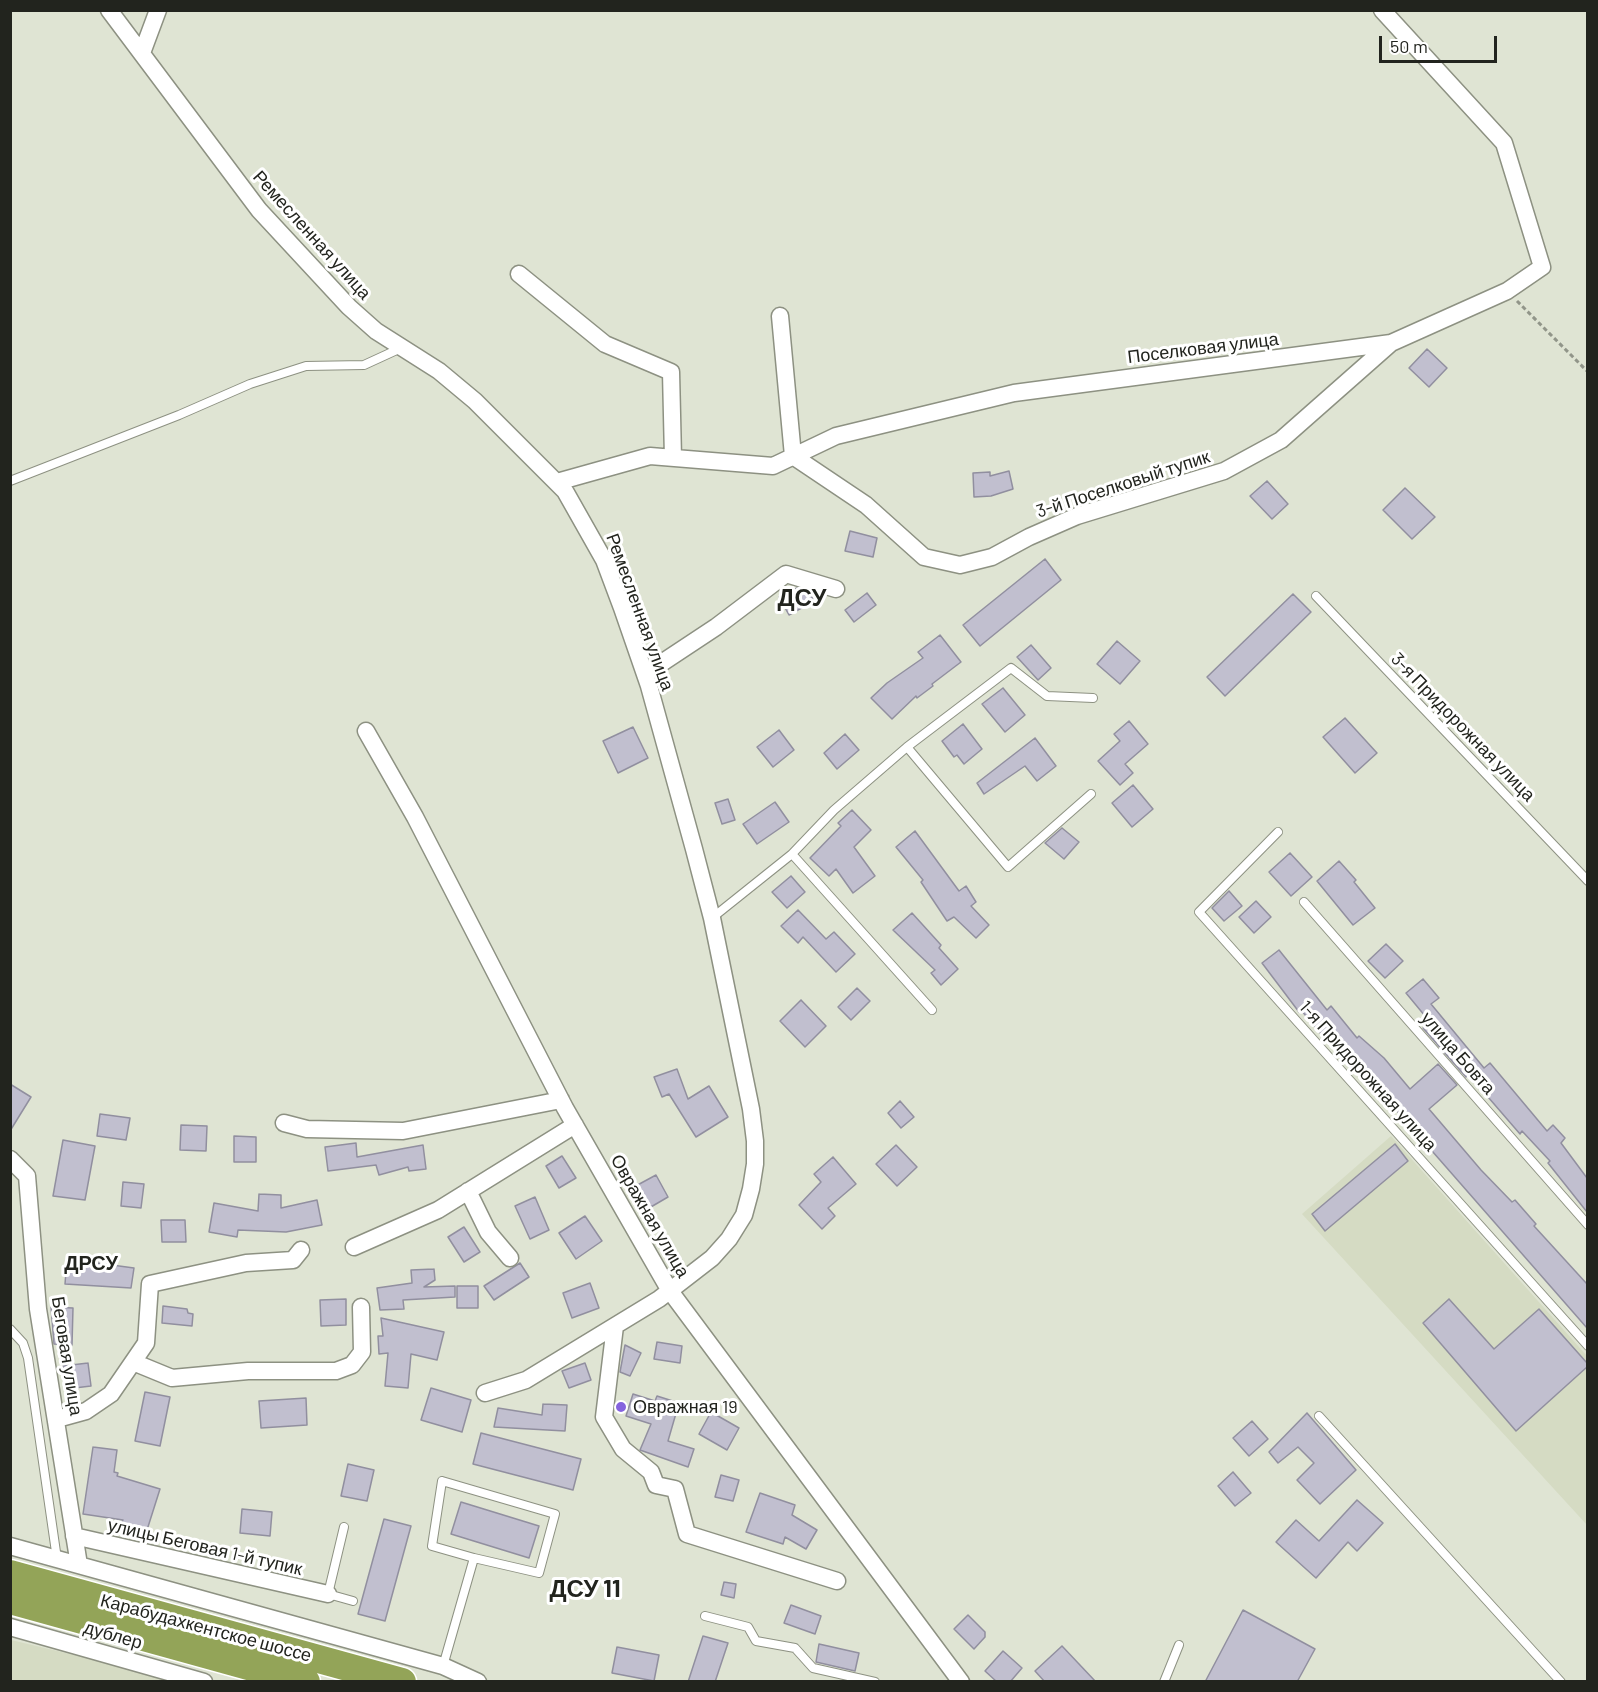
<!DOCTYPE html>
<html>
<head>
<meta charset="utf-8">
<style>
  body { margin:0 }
  #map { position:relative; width:1598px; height:1692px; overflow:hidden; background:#dfe4d3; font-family:Barlow,sans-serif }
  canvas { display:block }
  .frame { position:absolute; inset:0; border:12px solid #22241e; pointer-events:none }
  .scale { position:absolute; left:1379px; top:36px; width:118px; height:27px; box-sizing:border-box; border:3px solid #22241e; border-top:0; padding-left:8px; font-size:18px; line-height:21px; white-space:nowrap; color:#22241e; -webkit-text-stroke:4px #fff; paint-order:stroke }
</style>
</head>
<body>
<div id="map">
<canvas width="1598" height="1692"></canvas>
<div class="frame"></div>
<div class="scale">50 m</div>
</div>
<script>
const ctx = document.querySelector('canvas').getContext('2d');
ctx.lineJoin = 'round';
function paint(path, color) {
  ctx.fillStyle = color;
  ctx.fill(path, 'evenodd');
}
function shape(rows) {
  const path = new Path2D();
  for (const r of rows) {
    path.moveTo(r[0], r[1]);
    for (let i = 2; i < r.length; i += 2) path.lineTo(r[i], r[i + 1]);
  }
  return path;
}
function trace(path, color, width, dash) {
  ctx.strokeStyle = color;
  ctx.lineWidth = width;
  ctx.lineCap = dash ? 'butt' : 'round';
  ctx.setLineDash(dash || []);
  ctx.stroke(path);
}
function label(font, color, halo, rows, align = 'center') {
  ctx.font = font + ' Barlow,sans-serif';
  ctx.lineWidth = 6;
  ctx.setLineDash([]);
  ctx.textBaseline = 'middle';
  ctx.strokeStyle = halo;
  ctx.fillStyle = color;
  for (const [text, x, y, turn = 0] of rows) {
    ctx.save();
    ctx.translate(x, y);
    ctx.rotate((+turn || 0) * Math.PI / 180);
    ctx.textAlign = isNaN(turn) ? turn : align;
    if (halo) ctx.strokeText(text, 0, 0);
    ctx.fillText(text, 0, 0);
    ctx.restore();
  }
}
paint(shape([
  [1391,1136,1587,1356,1587,1525,1302,1214],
  [11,1640,184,1681,11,1681]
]), '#d5dbc3');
const building = shape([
  [1427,349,1447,368,1429,387,1409,368,1427,349],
  [1009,471,1013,489,991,496,974,497,973,473,990,472,990,476,1009,471],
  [1267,481,1288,504,1272,519,1250,496,1267,481],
  [1405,488,1435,517,1412,539,1383,510,1405,488],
  [850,531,877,538,873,557,845,551,850,531],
  [1045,559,1061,580,980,646,963,625,1045,559],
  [797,588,809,592,814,601,789,615,779,597,797,588],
  [867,593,876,605,854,622,845,610,867,593],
  [1293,594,1311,612,1225,696,1207,677,1293,594],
  [940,635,961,662,932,684,933,686,917,698,916,696,892,719,871,698,887,683,923,658,918,652,940,635],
  [1117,641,1140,661,1120,684,1097,664,1117,641],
  [1031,645,1051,668,1038,680,1017,657,1031,645],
  [1003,688,1025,715,1005,732,982,704,1003,688],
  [1345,718,1377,753,1355,773,1323,737,1345,718],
  [1129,721,1148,744,1125,764,1133,773,1120,785,1098,761,1120,741,1114,734,1129,721],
  [963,724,982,749,964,764,957,755,954,757,942,741,963,724],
  [633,727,648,758,618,773,603,741,633,727],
  [779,730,794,750,773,767,757,747,779,730],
  [845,734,859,750,837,769,824,753,845,734],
  [1035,738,1056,766,1037,781,1025,766,984,794,977,783,1035,738],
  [1133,785,1153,809,1132,827,1112,803,1133,785],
  [728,799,735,820,722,824,715,803,728,799],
  [775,802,789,822,757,844,743,824,775,802],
  [852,810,871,830,854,847,875,876,853,893,836,869,829,876,810,858,841,826,838,823,852,810],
  [1062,828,1079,842,1064,859,1045,843,1062,828],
  [915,831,959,891,966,886,976,902,971,906,989,925,976,938,954,917,947,921,921,882,923,880,896,847,915,831],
  [1290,853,1312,877,1291,896,1269,872,1290,853],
  [1339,861,1356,880,1354,882,1375,908,1353,925,1317,881,1339,861],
  [791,876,805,892,787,908,772,892,791,876],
  [1229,891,1242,906,1224,921,1212,908,1229,891],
  [1256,901,1271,917,1254,933,1239,917,1256,901],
  [798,910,826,939,834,932,855,954,836,972,803,937,798,943,781,926,798,910],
  [912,913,941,945,939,948,958,969,941,985,931,973,935,970,893,930,912,913],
  [1386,944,1403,961,1385,978,1368,961,1386,944],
  [1279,950,1327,1010,1331,1006,1357,1038,1359,1036,1384,1058,1410,1089,1438,1064,1457,1085,1429,1109,1481,1170,1512,1202,1515,1200,1536,1224,1534,1226,1587,1284,1587,1328,1376,1087,1328,1038,1326,1040,1301,1010,1299,1012,1262,963,1279,950],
  [1423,979,1439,998,1431,1004,1484,1068,1490,1063,1547,1131,1553,1125,1565,1138,1561,1143,1587,1178,1587,1212,1548,1163,1550,1161,1522,1131,1520,1134,1469,1075,1466,1077,1423,1028,1430,1022,1406,993,1423,979],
  [857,988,870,1001,851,1020,838,1007,857,988],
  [801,1000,826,1026,805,1047,780,1021,801,1000],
  [677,1069,688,1099,709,1086,728,1117,696,1137,669,1094,662,1097,654,1077,677,1069],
  [10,1084,31,1097,10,1131,10,1084],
  [900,1101,914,1117,901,1128,888,1113,900,1101],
  [100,1114,130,1118,126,1140,97,1136,100,1114],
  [181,1125,207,1126,206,1151,180,1150,181,1125],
  [234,1136,256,1137,256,1162,234,1162,234,1136],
  [63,1140,95,1146,85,1200,53,1196,63,1140],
  [356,1143,357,1157,423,1145,426,1169,409,1171,408,1167,379,1175,376,1165,328,1171,325,1147,356,1143],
  [1395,1144,1408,1161,1325,1231,1312,1214,1395,1144],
  [896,1145,917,1167,897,1186,876,1164,896,1145],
  [562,1156,576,1178,559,1188,546,1166,562,1156],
  [833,1157,856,1184,828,1208,835,1216,822,1229,799,1205,821,1182,814,1174,833,1157],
  [656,1175,668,1197,644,1211,632,1188,656,1175],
  [123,1182,144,1184,141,1208,121,1206,123,1182],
  [259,1194,281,1195,281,1208,317,1200,322,1225,286,1232,238,1230,237,1237,209,1232,214,1203,258,1211,259,1194],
  [535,1197,549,1230,530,1239,515,1206,535,1197],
  [585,1216,602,1241,576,1259,559,1233,585,1216],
  [161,1220,185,1220,186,1242,162,1242,161,1220],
  [464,1227,480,1252,464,1262,448,1237,464,1227],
  [67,1259,98,1261,97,1263,134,1268,131,1288,65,1284,67,1259],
  [520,1263,529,1277,494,1300,484,1286,520,1263],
  [434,1269,435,1280,424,1287,455,1286,455,1297,403,1300,404,1309,380,1310,377,1288,412,1283,411,1270,434,1269],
  [590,1283,599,1308,572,1318,563,1293,590,1283],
  [457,1286,478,1286,478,1308,457,1308,457,1286],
  [346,1299,346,1325,321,1326,320,1300,346,1299],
  [1449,1299,1494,1349,1539,1309,1587,1363,1587,1367,1516,1431,1423,1323,1449,1299],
  [163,1306,187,1309,188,1313,193,1314,192,1326,162,1323,163,1306],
  [51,1307,73,1308,72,1345,54,1344,51,1307],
  [381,1318,444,1332,437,1360,411,1354,408,1388,385,1386,388,1353,379,1354,378,1336,383,1336,381,1318],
  [657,1342,682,1346,680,1363,654,1359,657,1342],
  [625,1345,641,1353,630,1376,620,1372,625,1345],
  [88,1363,91,1386,66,1389,63,1366,88,1363],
  [585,1363,591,1380,569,1388,562,1371,585,1363],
  [431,1388,471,1400,462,1432,421,1420,431,1388],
  [145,1392,170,1397,160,1446,135,1441,145,1392],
  [633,1394,655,1401,657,1396,679,1403,668,1441,694,1449,688,1467,640,1450,651,1424,626,1416,633,1394],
  [306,1398,307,1425,261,1428,259,1401,306,1398],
  [543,1404,567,1405,565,1431,494,1427,498,1408,542,1415,543,1404],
  [711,1412,739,1428,727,1450,699,1434,711,1412],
  [1307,1413,1356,1470,1320,1504,1297,1480,1314,1463,1298,1447,1278,1463,1269,1452,1307,1413],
  [1252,1421,1268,1439,1249,1456,1233,1438,1252,1421],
  [481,1433,581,1459,573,1490,473,1464,481,1433],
  [93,1447,117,1450,114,1472,118,1473,117,1476,160,1489,147,1530,122,1522,123,1520,83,1514,93,1447],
  [348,1464,374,1470,367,1501,341,1496,348,1464],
  [1233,1472,1251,1493,1235,1506,1218,1486,1233,1472],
  [721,1475,739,1480,733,1501,715,1497,721,1475],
  [760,1493,795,1505,792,1515,817,1530,806,1549,785,1537,783,1544,746,1532,760,1493],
  [1357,1500,1383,1523,1357,1551,1348,1542,1316,1578,1276,1542,1296,1520,1319,1541,1357,1500],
  [461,1502,539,1526,529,1558,451,1534,461,1502],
  [242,1509,272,1512,270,1536,240,1533,242,1509],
  [384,1519,411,1526,385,1621,358,1614,384,1519],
  [724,1582,736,1584,734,1598,721,1595,724,1582],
  [791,1605,821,1616,815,1634,784,1623,791,1605],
  [1243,1610,1315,1649,1297,1682,1205,1682,1243,1610],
  [968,1615,985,1632,985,1637,974,1649,954,1629,968,1615],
  [703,1636,728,1643,715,1682,688,1682,703,1636],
  [819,1644,859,1653,855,1671,816,1662,819,1644],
  [1062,1646,1096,1682,1045,1682,1035,1671,1062,1646],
  [617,1647,659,1655,654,1681,612,1673,617,1647],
  [1003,1651,1022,1668,1010,1682,997,1682,985,1671,1003,1651]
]);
paint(building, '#c1bfcf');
trace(building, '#918f9f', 1.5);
const lane = shape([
  [10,481,179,415,250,384,306,366,364,365,401,348],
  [1316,596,1588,881],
  [907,747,1011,668,1047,696,1093,698],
  [1278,832,1199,912,1588,1346],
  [792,854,834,810,907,747,1008,867,1091,794],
  [1304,902,1588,1225],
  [712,918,792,854,932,1010],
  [10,1329,23,1343,28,1358,57,1559],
  [1319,1416,1561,1682],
  [344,1527,328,1594,353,1601],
  [705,1616,748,1627,756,1641,795,1648,813,1668,875,1682],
  [443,1666,474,1558,432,1546,442,1481,555,1514,539,1573,474,1558],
  [1164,1682,1179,1645]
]);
const street = shape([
  [109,10,259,210,349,307,376,331,439,371,475,401,565,491,604,560,622,608,649,686,694,849,712,918,751,1109,755,1141,755,1164,751,1189,744,1215,729,1239,712,1258,659,1299,526,1380,485,1393],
  [142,53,158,10],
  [519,274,605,344,671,372,673,458],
  [780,316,793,456,866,505,924,557,960,565,992,557,1029,537,1077,516,1224,471,1281,440,1391,343],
  [557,482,650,456,773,466,836,436,1014,393,1391,343,1507,291,1542,267,1504,143,1382,10],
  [645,674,716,627,786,574,836,589],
  [366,731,415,817,565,1108,670,1291,961,1682],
  [284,1123,307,1129,403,1131,561,1100],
  [10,1159,27,1176,38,1309,79,1565],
  [468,1191,488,1232,510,1258],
  [354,1247,438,1210,575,1125],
  [615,1326,604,1417,623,1449,651,1472,656,1485,675,1489,687,1534,837,1581],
  [133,1362,172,1378,248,1371,336,1371,352,1365,362,1352,361,1307],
  [57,1419,86,1411,111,1394,146,1343,150,1284,246,1263,293,1260,301,1250],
  [74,1536,328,1594],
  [10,1546,443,1666,478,1682],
  [10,1627,204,1682]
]);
const highway = shape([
  [10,1574,402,1682],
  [10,1600,306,1682]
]);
trace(lane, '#8d9182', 10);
trace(street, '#8d9182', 19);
trace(highway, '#fff', 31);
trace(shape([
  [1517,301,1588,372]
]), '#919589', 3, [4.5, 3]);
trace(lane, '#fff', 8);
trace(street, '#fff', 16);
trace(highway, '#93a458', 28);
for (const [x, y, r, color] of [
  [621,1407,6,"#8563de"]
]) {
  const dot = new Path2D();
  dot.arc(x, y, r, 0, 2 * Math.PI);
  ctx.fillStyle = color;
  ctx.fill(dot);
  trace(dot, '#fff', 2);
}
label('18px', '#22241e', '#fff', [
  ["Ремесленная улица",312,235,48],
  ["Поселковая улица",1203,348,-7],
  ["3-й Поселковый тупик",1123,484,-18],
  ["Ремесленная улица",640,612,70],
  ["3-я Придорожная улица",1463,727,46],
  ["улица Бовта",1458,1053,49],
  ["1-я Придорожная улица",1368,1076,48],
  ["Овражная улица",650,1216,60],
  ["Беговая улица",67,1356,81],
  ["улицы Беговая 1-й тупик",205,1547,13],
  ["Карабудахкентское шоссе",206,1628,15],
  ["дублер",113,1635,16]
]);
label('18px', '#22241e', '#fff', [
  ["Овражная 19",633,1407]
], 'left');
label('bold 20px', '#22241e', '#fff', [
  ["ДРСУ",91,1263]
]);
label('bold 24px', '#22241e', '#fff', [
  ["ДСУ",802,598],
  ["ДСУ 11",585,1589]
]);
</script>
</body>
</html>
